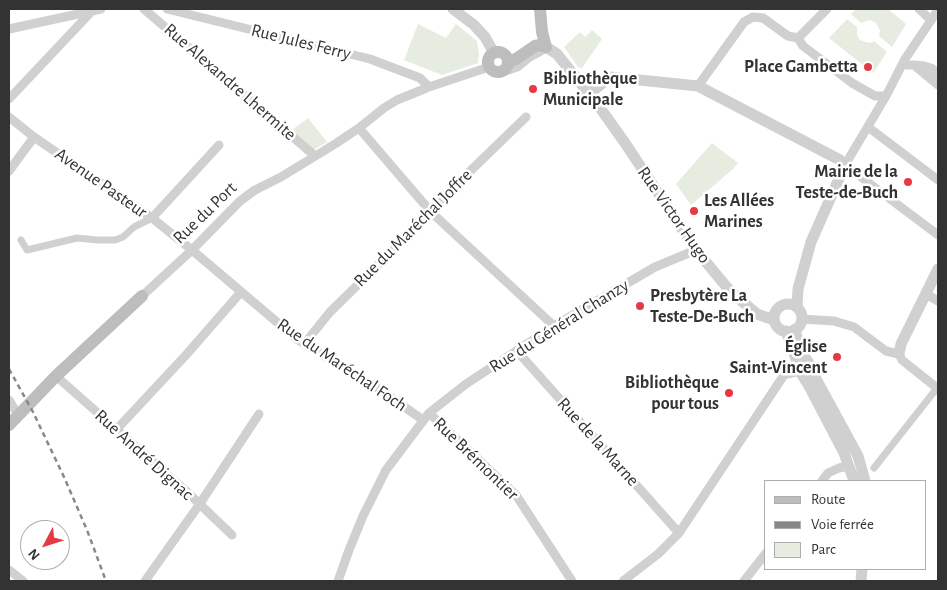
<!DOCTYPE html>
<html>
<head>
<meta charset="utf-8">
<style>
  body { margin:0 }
  #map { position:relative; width:947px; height:590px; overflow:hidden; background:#fff; font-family:"Alegreya Sans",sans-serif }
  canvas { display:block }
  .frame { position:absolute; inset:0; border:10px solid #333; pointer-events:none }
  .legend { position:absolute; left:764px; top:480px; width:162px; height:90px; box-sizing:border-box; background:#fff; border:1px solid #adadad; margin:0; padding:6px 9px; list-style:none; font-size:15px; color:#333 }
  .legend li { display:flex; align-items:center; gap:10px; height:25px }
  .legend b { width:25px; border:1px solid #adadad }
  .north { position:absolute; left:20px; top:520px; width:50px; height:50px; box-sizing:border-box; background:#fff; border:1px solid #adadad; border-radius:50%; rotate:230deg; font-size:14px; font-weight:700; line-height:20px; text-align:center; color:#333 }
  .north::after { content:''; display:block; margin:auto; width:18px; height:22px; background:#e63946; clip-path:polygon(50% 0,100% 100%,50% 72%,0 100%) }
</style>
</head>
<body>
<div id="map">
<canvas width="947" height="590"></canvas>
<div class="frame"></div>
<ul class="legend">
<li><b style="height:6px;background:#bdbdbd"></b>Route</li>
<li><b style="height:6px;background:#888"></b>Voie ferrée</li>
<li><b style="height:14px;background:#e6ecdf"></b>Parc</li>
</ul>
<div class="north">N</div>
</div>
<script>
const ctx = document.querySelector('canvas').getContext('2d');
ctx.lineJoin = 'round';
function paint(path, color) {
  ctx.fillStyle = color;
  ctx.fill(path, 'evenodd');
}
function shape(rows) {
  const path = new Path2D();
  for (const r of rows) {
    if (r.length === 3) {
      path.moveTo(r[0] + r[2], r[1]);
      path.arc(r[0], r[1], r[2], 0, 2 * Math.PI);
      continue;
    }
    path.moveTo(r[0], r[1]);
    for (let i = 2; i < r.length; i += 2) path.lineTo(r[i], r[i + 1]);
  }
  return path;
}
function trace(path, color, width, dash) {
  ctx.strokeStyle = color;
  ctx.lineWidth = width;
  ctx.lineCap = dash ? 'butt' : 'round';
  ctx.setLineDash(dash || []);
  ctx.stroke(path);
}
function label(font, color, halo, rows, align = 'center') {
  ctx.font = font + ' "Alegreya Sans",sans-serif';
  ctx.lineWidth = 5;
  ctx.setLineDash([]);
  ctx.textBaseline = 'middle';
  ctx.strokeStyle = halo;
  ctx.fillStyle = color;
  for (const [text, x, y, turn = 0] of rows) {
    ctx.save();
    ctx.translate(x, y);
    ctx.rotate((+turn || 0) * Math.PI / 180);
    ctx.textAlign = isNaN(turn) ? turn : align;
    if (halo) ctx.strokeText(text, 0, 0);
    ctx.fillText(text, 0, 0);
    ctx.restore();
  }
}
paint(shape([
  [856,9,888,9,906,24,892,47,879,36,880,31,876,23,870,20,861,23,851,14],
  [847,19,857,27,857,35,860,40,865,42,870,43,874,41,887,52,873,73,829,38],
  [418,24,446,38,456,24,477,41,479,53,478,63,442,75,404,60],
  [592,30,602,39,582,68,578,67,564,47,580,32,585,37],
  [308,118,327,142,313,150,292,130],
  [712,143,738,163,733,169,691,205,676,184]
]), '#e6ecdf');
trace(shape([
  [21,240,27,250,77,238,97,240,115,240,123,237,134,227,152,218],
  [874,468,937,388]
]), '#d0d0d0', 7);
trace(shape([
  [144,9,315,156],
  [167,9,370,59,420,78,429,87],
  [919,9,931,20],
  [938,10,905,59,886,96,845,165,938,235],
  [9,29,101,9],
  [798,38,803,46,852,83,875,96,886,96],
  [902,65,914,65,938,85],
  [914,65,924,66,931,68,938,73],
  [698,86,744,22,753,17,763,18,788,36,798,38,827,9],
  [9,99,92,11],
  [9,117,34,137,152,218,192,250,298,340,379,389,423,420],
  [868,127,938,180],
  [359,128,431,212,554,326],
  [9,171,34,137],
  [152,218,219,145],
  [926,294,938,301],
  [142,296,192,250,240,201,255,190,281,177,335,144,359,128,384,108,397,100,429,87,489,67],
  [802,319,834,321,854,327,886,351,899,354,902,360,937,388],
  [305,343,330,312,427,217,432,208,526,117],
  [517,351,679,533],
  [56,376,185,490,232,535],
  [9,400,18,415],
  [429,413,516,495,572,581],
  [116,430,186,355,241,292],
  [822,481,828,473,839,468,849,466],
  [9,570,23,581],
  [145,581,199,505,259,414],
  [338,581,349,550,363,516,386,470,429,413,466,384,554,326,655,267,696,250],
  [623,581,658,554,679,533,784,375,796,372,801,373],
  [744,581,766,553]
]), '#d0d0d0', 9);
trace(shape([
  [453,9,474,25,485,37,494,53],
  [505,70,517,66,528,57,546,47,557,54,598,105,625,143,696,250,730,291,757,314,774,320],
  [589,94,610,77,698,86,840,160,845,165,811,242,798,289,797,307],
  [788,318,14],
  [795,329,798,342,801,351,812,368,816,379,858,456,865,481],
  [786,331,801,373,809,386,844,453,854,481],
  [899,354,901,344,938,269],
  [937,388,938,389],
  [861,581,862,569]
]), '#d0d0d0', 11);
trace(shape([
  [540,9,542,32,546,47],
  [498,62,10],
  [509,61,516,59,535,46,540,45,546,47],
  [9,425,56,376,142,296]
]), '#bdbdbd', 12);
trace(shape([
  [9,369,33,412,64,477,87,530,106,581]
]), '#888', 2.5, [5, 4]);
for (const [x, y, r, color] of [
  [868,67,5,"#e63946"],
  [533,89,5,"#e63946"],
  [908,182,5,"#e63946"],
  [694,211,5,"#e63946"],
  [640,306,5,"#e63946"],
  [837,357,5,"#e63946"],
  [729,393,5,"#e63946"]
]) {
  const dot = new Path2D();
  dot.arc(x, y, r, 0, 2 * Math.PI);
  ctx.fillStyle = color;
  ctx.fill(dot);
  trace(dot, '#fff', 2);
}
label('18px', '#333', '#fff', [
  ["Rue Jules Ferry",301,42,14],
  ["Rue Alexandre Lhermite",230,82,41],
  ["Avenue Pasteur",101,183,35],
  ["Rue du Port",205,213,-44],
  ["Rue Victor Hugo",674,215,55],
  ["Rue du Maréchal Joffre",413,228,-45],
  ["Rue du Général Chanzy",559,326,-32],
  ["Rue du Maréchal Foch",342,365,34],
  ["Rue de la Marne",598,442,48],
  ["Rue André Dignac",144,455,42],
  ["Rue Brémontier",476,459,44]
]);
label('bold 18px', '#333', '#fff', [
  ["Place Gambetta",858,67],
  ["Bibliothèque",543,79,"left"],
  ["Municipale",543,100,"left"],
  ["Mairie de la",898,172],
  ["Teste-de-Buch",898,193],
  ["Les Allées",704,201,"left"],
  ["Marines",704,222,"left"],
  ["Presbytère La",650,296,"left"],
  ["Teste-De-Buch",650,317,"left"],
  ["Église",827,347],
  ["Saint-Vincent",827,368],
  ["Bibliothèque",719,383],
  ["pour tous",719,404]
], 'right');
</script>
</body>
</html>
